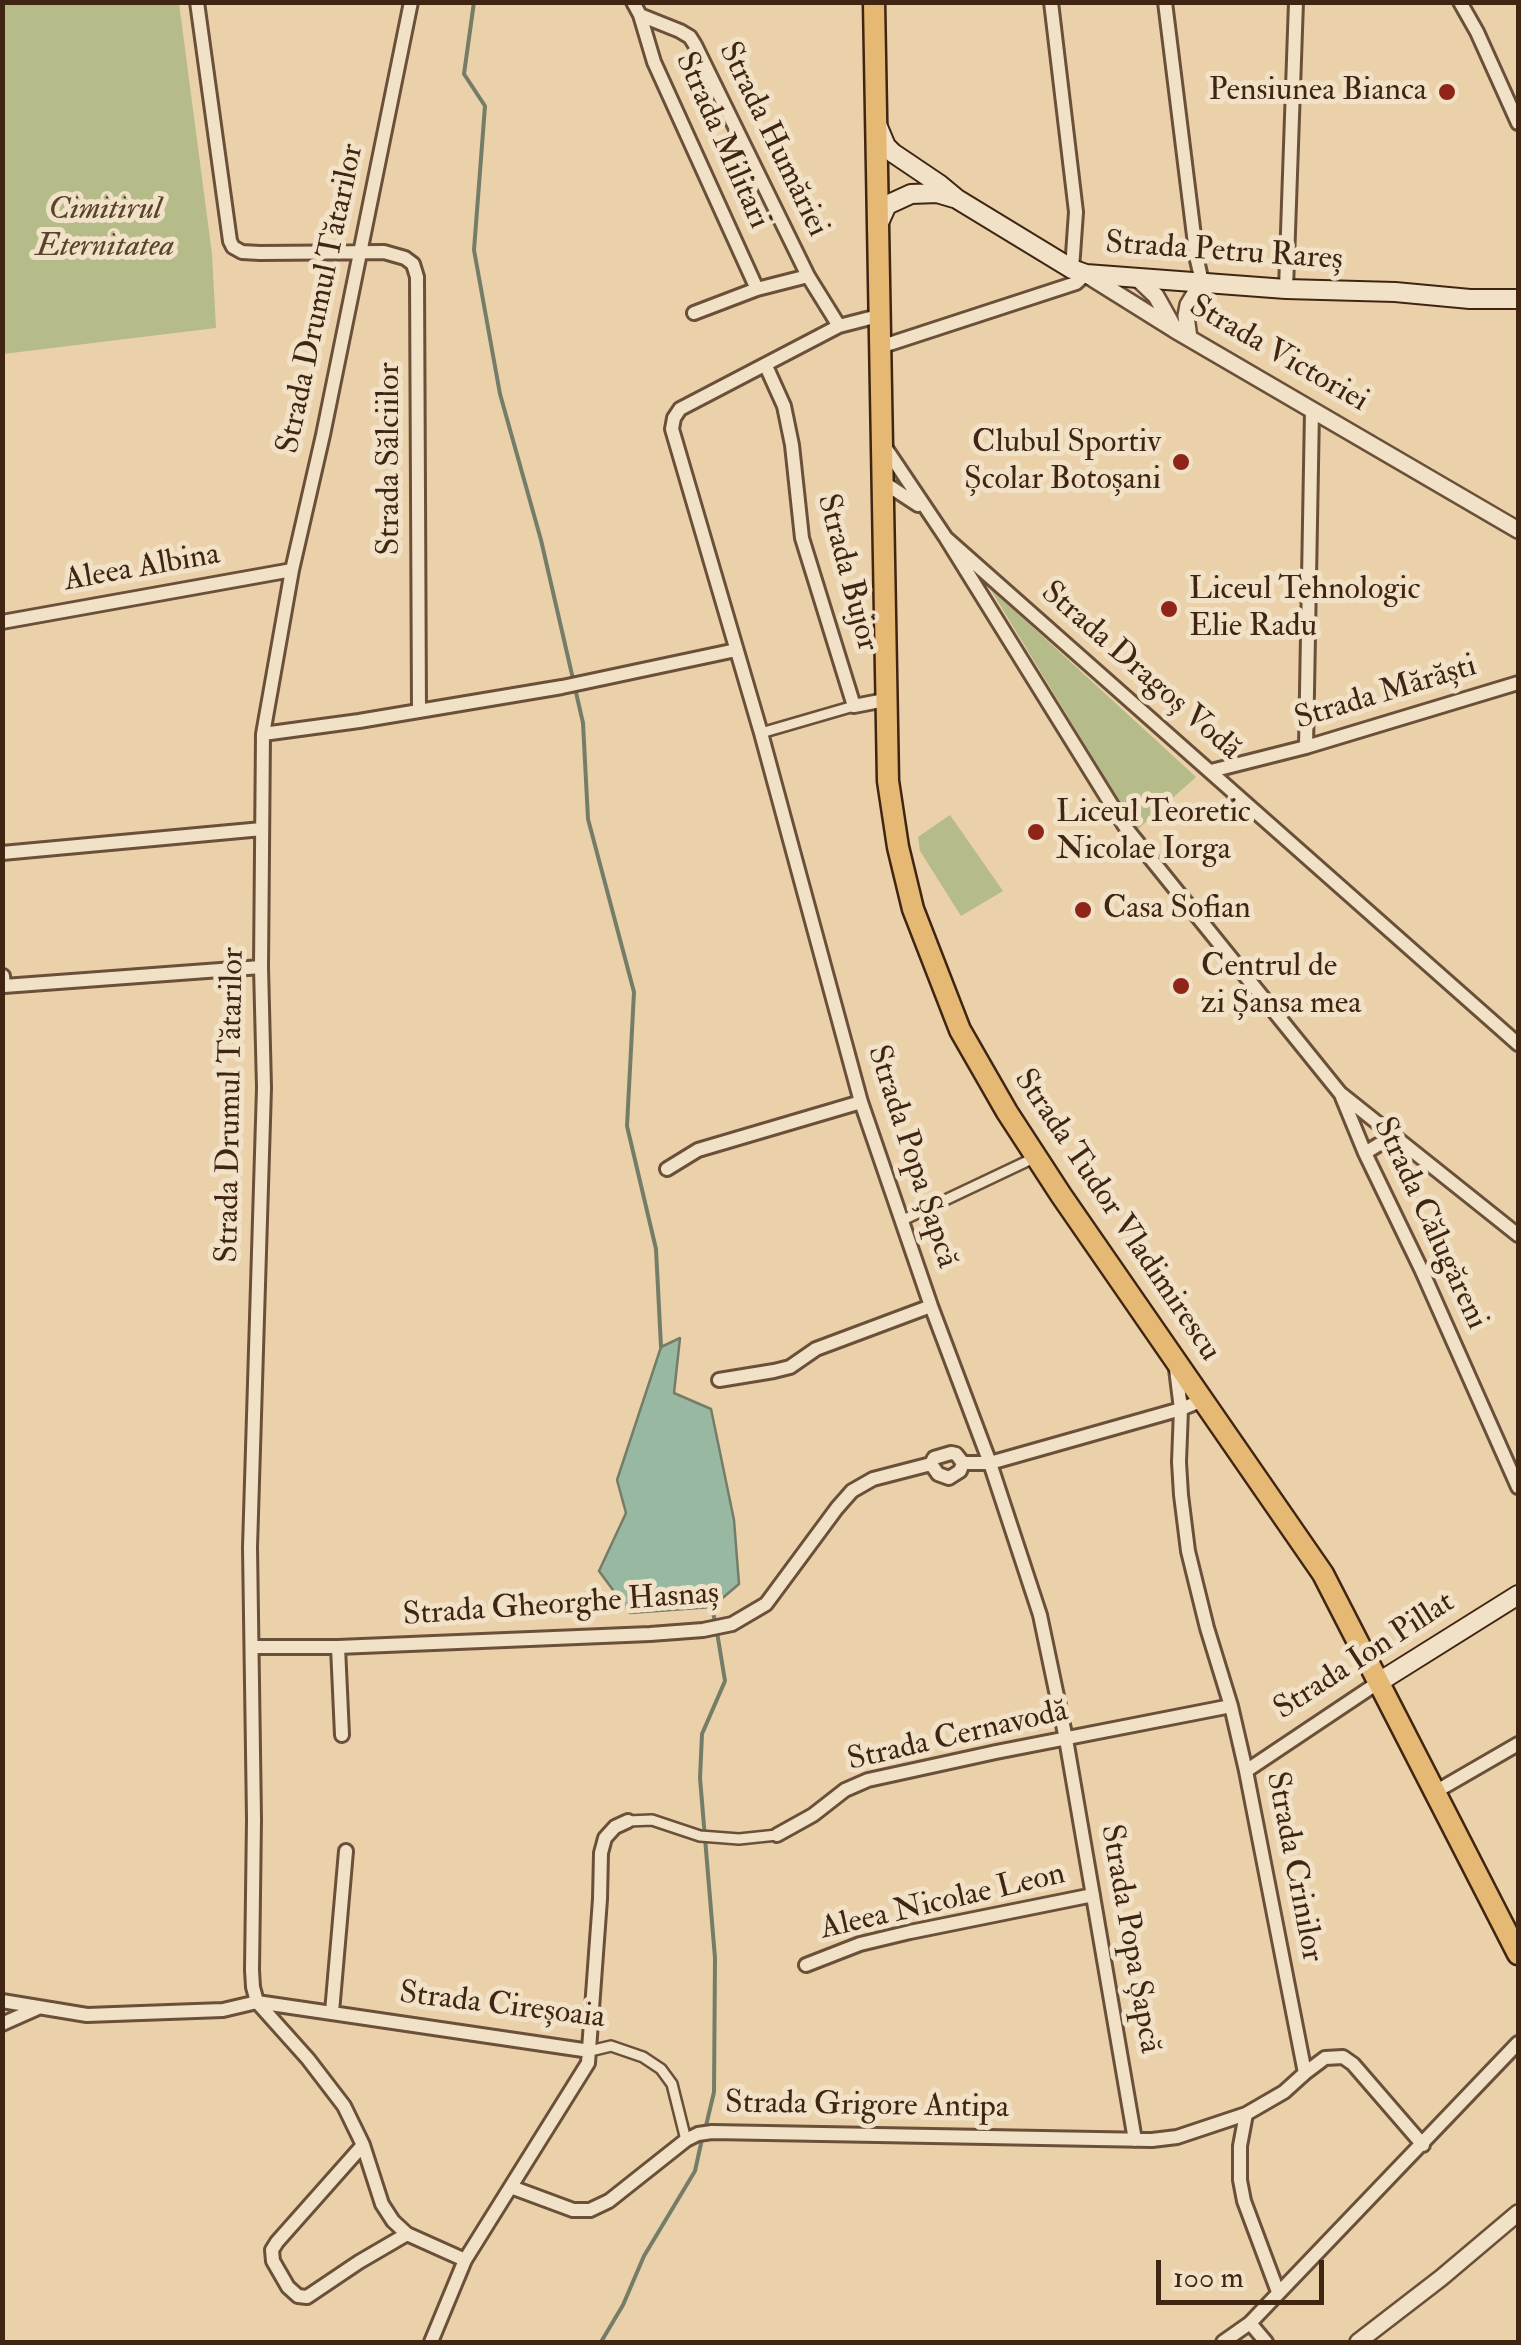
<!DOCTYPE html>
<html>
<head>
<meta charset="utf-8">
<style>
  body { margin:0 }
  #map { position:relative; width:1521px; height:2345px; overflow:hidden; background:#ead1a9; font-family:"IM FELL Double Pica",serif }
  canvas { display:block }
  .frame { position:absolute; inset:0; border:5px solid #402513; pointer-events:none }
  .scale { position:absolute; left:1156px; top:2260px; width:168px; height:45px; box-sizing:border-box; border:5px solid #402513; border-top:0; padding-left:12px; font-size:30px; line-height:35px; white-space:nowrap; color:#402513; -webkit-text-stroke:8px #f1e1c7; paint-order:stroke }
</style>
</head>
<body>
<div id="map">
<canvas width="1521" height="2345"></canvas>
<div class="frame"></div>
<div class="scale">100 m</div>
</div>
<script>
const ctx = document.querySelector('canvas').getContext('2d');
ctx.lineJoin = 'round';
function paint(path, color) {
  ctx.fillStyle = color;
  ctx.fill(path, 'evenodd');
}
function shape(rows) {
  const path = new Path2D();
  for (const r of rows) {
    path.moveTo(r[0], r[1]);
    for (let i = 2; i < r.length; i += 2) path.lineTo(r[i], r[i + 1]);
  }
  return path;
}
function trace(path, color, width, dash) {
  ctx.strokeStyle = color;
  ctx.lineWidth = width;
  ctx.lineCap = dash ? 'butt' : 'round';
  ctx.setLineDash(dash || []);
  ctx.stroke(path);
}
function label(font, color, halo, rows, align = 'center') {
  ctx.font = font + ' "IM FELL Double Pica",serif';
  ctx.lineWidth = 10;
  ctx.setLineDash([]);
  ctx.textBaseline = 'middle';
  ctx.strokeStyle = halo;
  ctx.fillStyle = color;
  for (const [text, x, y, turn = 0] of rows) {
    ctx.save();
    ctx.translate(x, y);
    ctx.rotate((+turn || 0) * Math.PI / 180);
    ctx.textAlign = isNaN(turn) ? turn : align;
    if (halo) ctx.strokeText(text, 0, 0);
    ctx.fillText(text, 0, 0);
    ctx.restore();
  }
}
paint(shape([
  [2,3,179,3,212,254,216,328,3,354],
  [989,587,1196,777,1137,830,1124,809],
  [950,815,1003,891,961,916,920,851,918,837]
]), '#b6bc89');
const water = shape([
  [680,1338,674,1393,711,1409,734,1520,739,1584,712,1607,630,1613,599,1571,626,1513,617,1480,661,1347,680,1338]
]);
paint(water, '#99b8a2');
trace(water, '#757d69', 2.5);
trace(shape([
  [474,2,464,74,485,106,474,250,500,394,541,540,573,679],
  [575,688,583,723,588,819,634,992,627,1126,656,1249,661,1347],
  [712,1607,715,1622],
  [705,2130,714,2092,715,1958,700,1778,702,1734,725,1681,717,1632],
  [601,2342,623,2305,644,2256,695,2171,702,2139]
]), '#757d69', 4);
const pedestrian = shape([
  [761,733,854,706],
  [903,1220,1036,1157],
  [628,1821,652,1820,700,1836,739,1839,777,1835],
  [590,2051,611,2046,643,2057,661,2069,672,2084,686,2140]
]);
const minor = shape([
  [197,2,230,241,233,247,242,252,260,253,384,252,405,258,413,264,417,277,419,711],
  [633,2,640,15,680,31,690,37,695,45,808,276,839,326],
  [1051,2,1076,212,1072,269],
  [1165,2,1197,260,1202,282],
  [1460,2,1477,32,1518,123],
  [640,15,654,62,757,289],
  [1286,289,1296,2],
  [694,313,757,289,808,276],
  [878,316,839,326,680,409,674,418,672,429,761,733,861,1102,931,1306,990,1463,1040,1615,1066,1739,1135,2140],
  [880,347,1076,283,1086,274],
  [766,366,784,406,792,445,802,538,854,706,885,700],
  [883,444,946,538,1518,1044],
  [883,482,918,505],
  [946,538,1126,828,1340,1093,1518,1235],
  [2,622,292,570],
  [263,734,359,721,562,687,736,650],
  [1306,747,1312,410],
  [1211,771,1306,747,1518,683],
  [2,853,262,829],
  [3,976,4,986,261,967],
  [1342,1097,1365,1153,1422,1271,1518,1487],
  [1365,1153,1378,1145,1395,1139],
  [667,1169,698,1150,861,1102],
  [1176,1369,1181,1409,1179,1462,1181,1495,1188,1551,1207,1628,1231,1706,1246,1771,1305,2073,1284,2092,1246,2114,1240,2146,1240,2180,1244,2201,1278,2292],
  [719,1380,774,1371,790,1367,816,1349,931,1306],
  [931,1464,934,1458,951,1453,956,1454,963,1463],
  [252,1647,338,1647,650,1634,703,1630,732,1624,766,1604,837,1508,852,1491,873,1479,931,1464,938,1474,949,1478,960,1471,963,1463,990,1463,1181,1409,1203,1400],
  [338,1647,342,1735],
  [1246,1771,1379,1682],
  [1435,1792,1518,1744],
  [777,1835,813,1815,845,1790,868,1780,996,1752,1231,1706],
  [806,1965,860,1944,910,1932,1093,1895],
  [2,2001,87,2015,223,2010,257,2002,253,1987,252,1970,254,1819,250,1547,264,1088,261,967,263,734,292,570,323,435,411,2],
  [257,2002,308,2059,344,2106,363,2145,382,2204,393,2221,407,2234,465,2260],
  [257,2002,590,2051],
  [332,2012,346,1851],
  [2,2024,38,2008],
  [1305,2073,1325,2058,1343,2057,1353,2064,1423,2145],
  [363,2145,277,2242,272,2250,273,2261,288,2287,298,2296,307,2297,359,2262,407,2234],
  [511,2187,573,2210,590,2210,609,2201,686,2140,698,2134,712,2132,1152,2140,1177,2137,1246,2114],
  [1250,2323,1266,2342],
  [431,2342,465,2260,588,2063,600,1899,601,1853,605,1838,615,1827,628,1821],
  [1223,2342,1250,2323,1518,2043]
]);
const tertiary = shape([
  [1087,275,1175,330,1518,530],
  [1137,278,1156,296,1175,330],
  [1189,338,1186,316,1188,305,1202,282],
  [1358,2342,1441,2278,1518,2213]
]);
const secondary = shape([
  [878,127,886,146,893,153,939,184,957,199,1072,269,1086,274,1286,289,1395,292,1470,299,1518,299],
  [877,227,887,205,911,194,937,193,954,198],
  [1379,1682,1518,1595]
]);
const primary = shape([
  [874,2,888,781,898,847,913,909,960,1030,1007,1112,1061,1195,1323,1574,1518,1954]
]);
trace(pedestrian, '#6a5038', 14);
trace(minor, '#6a5038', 18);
trace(tertiary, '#6a5038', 20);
trace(secondary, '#402513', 22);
trace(primary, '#402513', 25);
trace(pedestrian, '#f1e1c7', 9);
trace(minor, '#f1e1c7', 12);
trace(tertiary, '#f1e1c7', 15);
trace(secondary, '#f1e1c7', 18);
trace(primary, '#e5b874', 20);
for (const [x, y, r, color] of [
  [1447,92,10,"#8f2418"],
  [1181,462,10,"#8f2418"],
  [1169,609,10,"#8f2418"],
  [1036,832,10,"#8f2418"],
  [1083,910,10,"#8f2418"],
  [1181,986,10,"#8f2418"]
]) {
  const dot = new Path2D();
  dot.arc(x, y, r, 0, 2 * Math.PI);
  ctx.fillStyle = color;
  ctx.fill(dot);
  trace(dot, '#f1e1c7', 4);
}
label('32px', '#402513', '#f1e1c7', [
  ["Pensiunea Bianca",1427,92,"right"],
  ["Clubul Sportiv",1161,444,"right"],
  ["Școlar Botoșani",1161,481,"right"],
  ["Liceul Tehnologic",1189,591],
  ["Elie Radu",1189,628],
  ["Liceul Teoretic",1056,814],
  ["Nicolae Iorga",1056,851],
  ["Casa Sofian",1103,910],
  ["Centrul de",1201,968],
  ["zi Șansa mea",1201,1005]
], 'left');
label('32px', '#402513', '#f1e1c7', [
  ["Strada Humăriei",772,140,64],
  ["Strada Militari",721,141,66],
  ["Strada Petru Rareș",1224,253,4],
  ["Strada Drumul Tătarilor",322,299,-78],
  ["Strada Victoriei",1278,355,30],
  ["Strada Sălciilor",391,459,-90],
  ["Aleea Albina",142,569,-10],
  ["Strada Bujor",846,573,75],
  ["Strada Dragoș Vodă",1140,672,41],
  ["Strada Mărăști",1386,694,-17],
  ["Strada Drumul Tătarilor",232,1105,-89],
  ["Strada Popa Șapcă",911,1157,72],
  ["Strada Tudor Vladimirescu",1116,1216,56],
  ["Strada Călugăreni",1429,1224,65],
  ["Strada Gheorghe Hasnaș",561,1606,-4],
  ["Strada Ion Pillat",1365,1657,-33],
  ["Strada Cernavodă",958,1737,-13],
  ["Strada Crinilor",1293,1867,79],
  ["Aleea Nicolae Leon",943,1903,-13],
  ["Strada Popa Șapcă",1129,1939,80],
  ["Strada Cireșoaia",502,2007,7],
  ["Strada Grigore Antipa",867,2107,1]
]);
label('italic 32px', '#58432b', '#f1e1c7', [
  ["Cimitirul",105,211],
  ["Eternitatea",105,248]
]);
</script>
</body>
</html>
